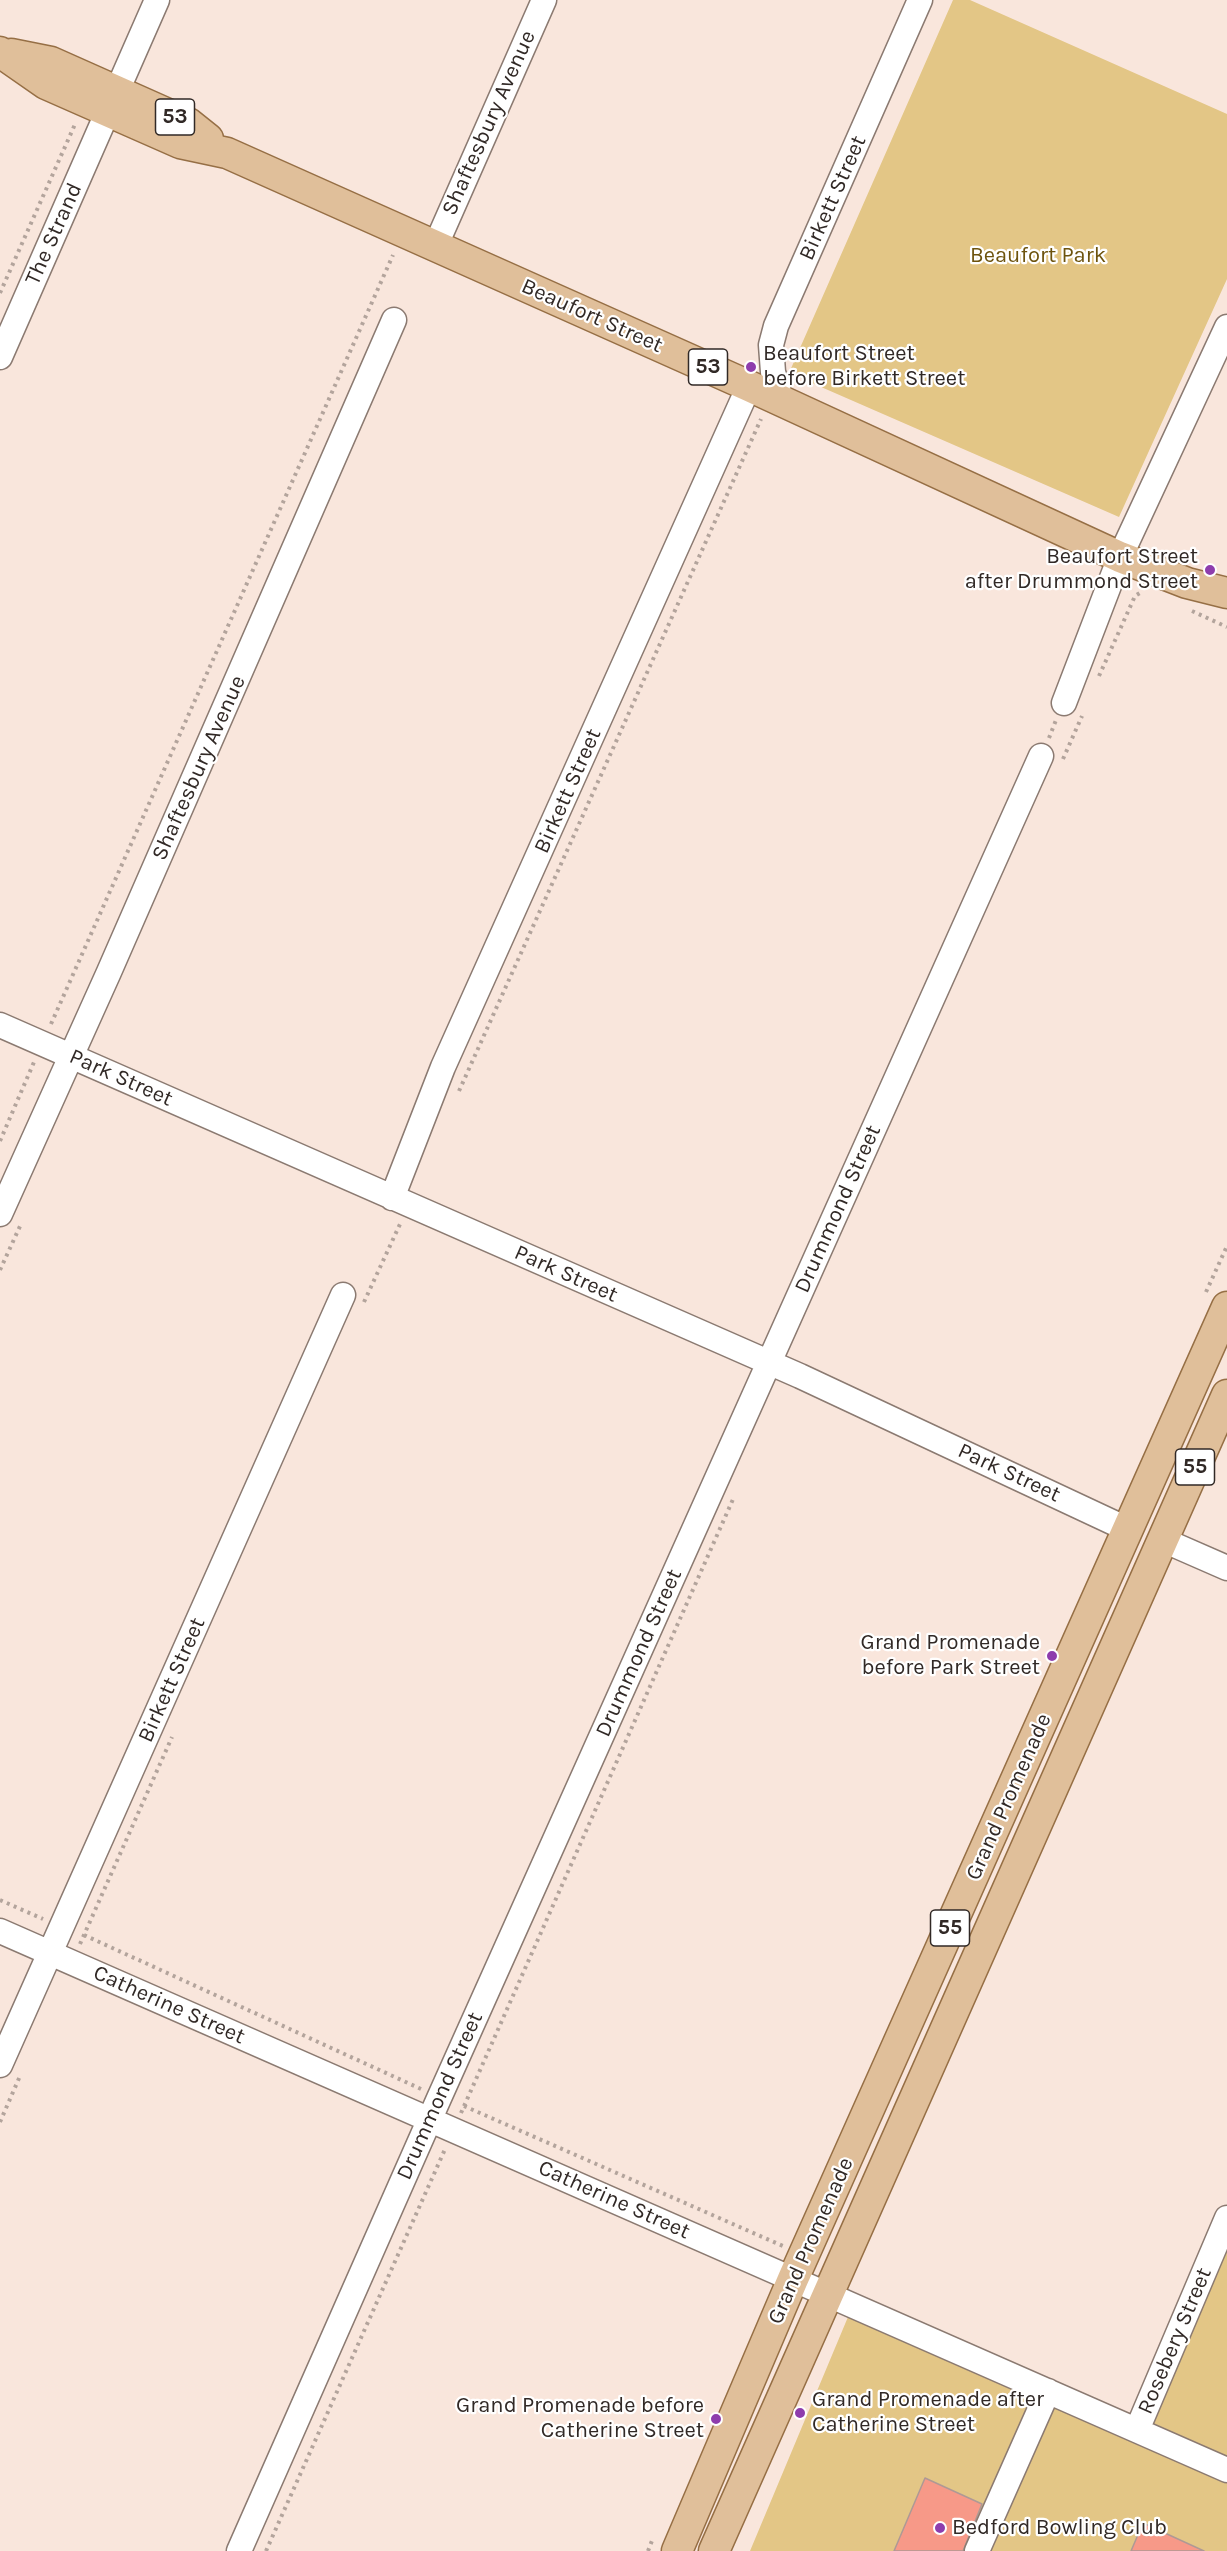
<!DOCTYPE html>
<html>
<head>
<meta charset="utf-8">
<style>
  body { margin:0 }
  canvas { display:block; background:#f9e6dc }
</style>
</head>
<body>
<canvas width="1227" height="2551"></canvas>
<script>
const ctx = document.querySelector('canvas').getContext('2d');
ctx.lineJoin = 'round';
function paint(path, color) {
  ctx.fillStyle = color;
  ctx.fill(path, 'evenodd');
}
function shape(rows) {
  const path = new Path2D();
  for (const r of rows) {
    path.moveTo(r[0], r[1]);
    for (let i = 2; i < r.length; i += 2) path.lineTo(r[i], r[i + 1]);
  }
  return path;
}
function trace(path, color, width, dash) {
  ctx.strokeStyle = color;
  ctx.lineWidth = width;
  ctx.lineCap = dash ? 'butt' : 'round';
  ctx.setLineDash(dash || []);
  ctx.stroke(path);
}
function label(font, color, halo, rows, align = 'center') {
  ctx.font = font + ' Karla,sans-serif';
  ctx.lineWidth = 4.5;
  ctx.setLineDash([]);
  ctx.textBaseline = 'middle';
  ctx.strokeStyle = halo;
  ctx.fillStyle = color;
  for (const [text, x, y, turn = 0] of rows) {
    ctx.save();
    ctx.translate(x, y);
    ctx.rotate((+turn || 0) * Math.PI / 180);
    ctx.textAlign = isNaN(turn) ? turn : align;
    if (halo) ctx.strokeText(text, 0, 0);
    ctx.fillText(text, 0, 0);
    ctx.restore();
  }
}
paint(shape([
  [953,0,970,0,1227,114,1227,279,1119,517,789,373],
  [1227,2218,1227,2551,750,2551,853,2305,1137,2430]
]), '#e3c686');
const building = shape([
  [925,2478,982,2504,963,2551,894,2551,925,2478],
  [1143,2523,1204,2551,1131,2551,1143,2523]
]);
paint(building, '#f79988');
trace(building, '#ae9995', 1.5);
const minor = shape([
  [117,91,157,0],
  [435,247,544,0],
  [0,357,108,111],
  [781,400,773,372,771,345,776,326,920,0],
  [1064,703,1120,557,1227,327],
  [0,1025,800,1376,1129,1530],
  [392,1198,443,1067,749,386],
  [0,1214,109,972,394,320],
  [1163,1540,1227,1568],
  [0,1931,1227,2470],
  [0,2065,343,1295],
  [1137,2430,1227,2218],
  [239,2551,440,2096,1041,756],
  [977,2551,1048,2391]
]);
const major = shape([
  [0,52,46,84,180,143,227,153,749,386,1120,557,1187,583,1227,593],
  [11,54,51,62,188,123,208,139],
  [677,2551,793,2279,1227,1307],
  [714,2551,1227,1395]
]);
trace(minor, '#8b7a71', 27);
trace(major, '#966f45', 33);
trace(shape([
  [0,293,76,122],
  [1192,611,1227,627],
  [1099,676,1135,596,1143,591],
  [1049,738,1056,720],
  [1063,759,1082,716],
  [51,1024,393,255],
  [459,1091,761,419],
  [0,1141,34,1062],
  [0,1270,21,1224],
  [1206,1292,1227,1246],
  [364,1302,401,1222],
  [0,1900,43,1919],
  [84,1935,421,2089],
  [80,1944,172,1737],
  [464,2106,783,2246],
  [461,2113,734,1497],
  [0,2122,20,2076],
  [266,2551,446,2147],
  [648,2551,653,2538]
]), '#b3a49c', 4, [3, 4.5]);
trace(minor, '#fff', 24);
trace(major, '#e0bf9a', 30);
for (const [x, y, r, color] of [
  [751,367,6,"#8e3dad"],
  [1210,570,6,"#8e3dad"],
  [1052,1656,6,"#8e3dad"],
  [800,2413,6,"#8e3dad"],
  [716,2419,6,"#8e3dad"],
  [940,2528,6,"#8e3dad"]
]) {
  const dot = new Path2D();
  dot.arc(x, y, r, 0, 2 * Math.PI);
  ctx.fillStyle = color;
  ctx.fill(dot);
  trace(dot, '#fff', 2);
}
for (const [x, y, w] of [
  [175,117,39],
  [708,367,39],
  [1195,1467,39],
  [950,1928,39]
]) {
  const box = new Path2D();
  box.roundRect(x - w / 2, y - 18, w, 36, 4.5);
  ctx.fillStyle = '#fff';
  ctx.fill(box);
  trace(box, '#312926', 1.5);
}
label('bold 21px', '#312926', null, [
  ["53",175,117],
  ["53",708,367],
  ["55",1195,1467],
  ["55",950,1928]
]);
label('22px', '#312926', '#fff', [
  ["Shaftesbury Avenue",489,123,-66],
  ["Birkett Street",833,198,-66],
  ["The Strand",54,234,-66],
  ["Beaufort Street",592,316,24],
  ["Shaftesbury Avenue",199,768,-66],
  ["Birkett Street",568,791,-66],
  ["Park Street",121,1078,24],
  ["Drummond Street",838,1209,-66],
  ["Park Street",566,1274,24],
  ["Park Street",1009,1473,25],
  ["Drummond Street",639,1653,-66],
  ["Birkett Street",172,1680,-66],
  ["Grand Promenade",1009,1797,-66],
  ["Catherine Street",169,2005,24],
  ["Drummond Street",440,2096,-66],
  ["Catherine Street",614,2200,24],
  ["Grand Promenade",811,2241,-66],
  ["Rosebery Street",1175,2341,-67]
]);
label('22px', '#6d530d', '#fff', [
  ["Beaufort Park",1038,256]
]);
label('22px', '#312926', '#fff', [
  ["Beaufort Street",763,354],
  ["before Birkett Street",763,379],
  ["Beaufort Street",1198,557,"right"],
  ["after Drummond Street",1198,582,"right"],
  ["Grand Promenade",1040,1643,"right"],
  ["before Park Street",1040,1668,"right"],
  ["Grand Promenade after",812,2400],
  ["Catherine Street",812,2425],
  ["Grand Promenade before",704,2406,"right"],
  ["Catherine Street",704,2431,"right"],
  ["Bedford Bowling Club",952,2528]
], 'left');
</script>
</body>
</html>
